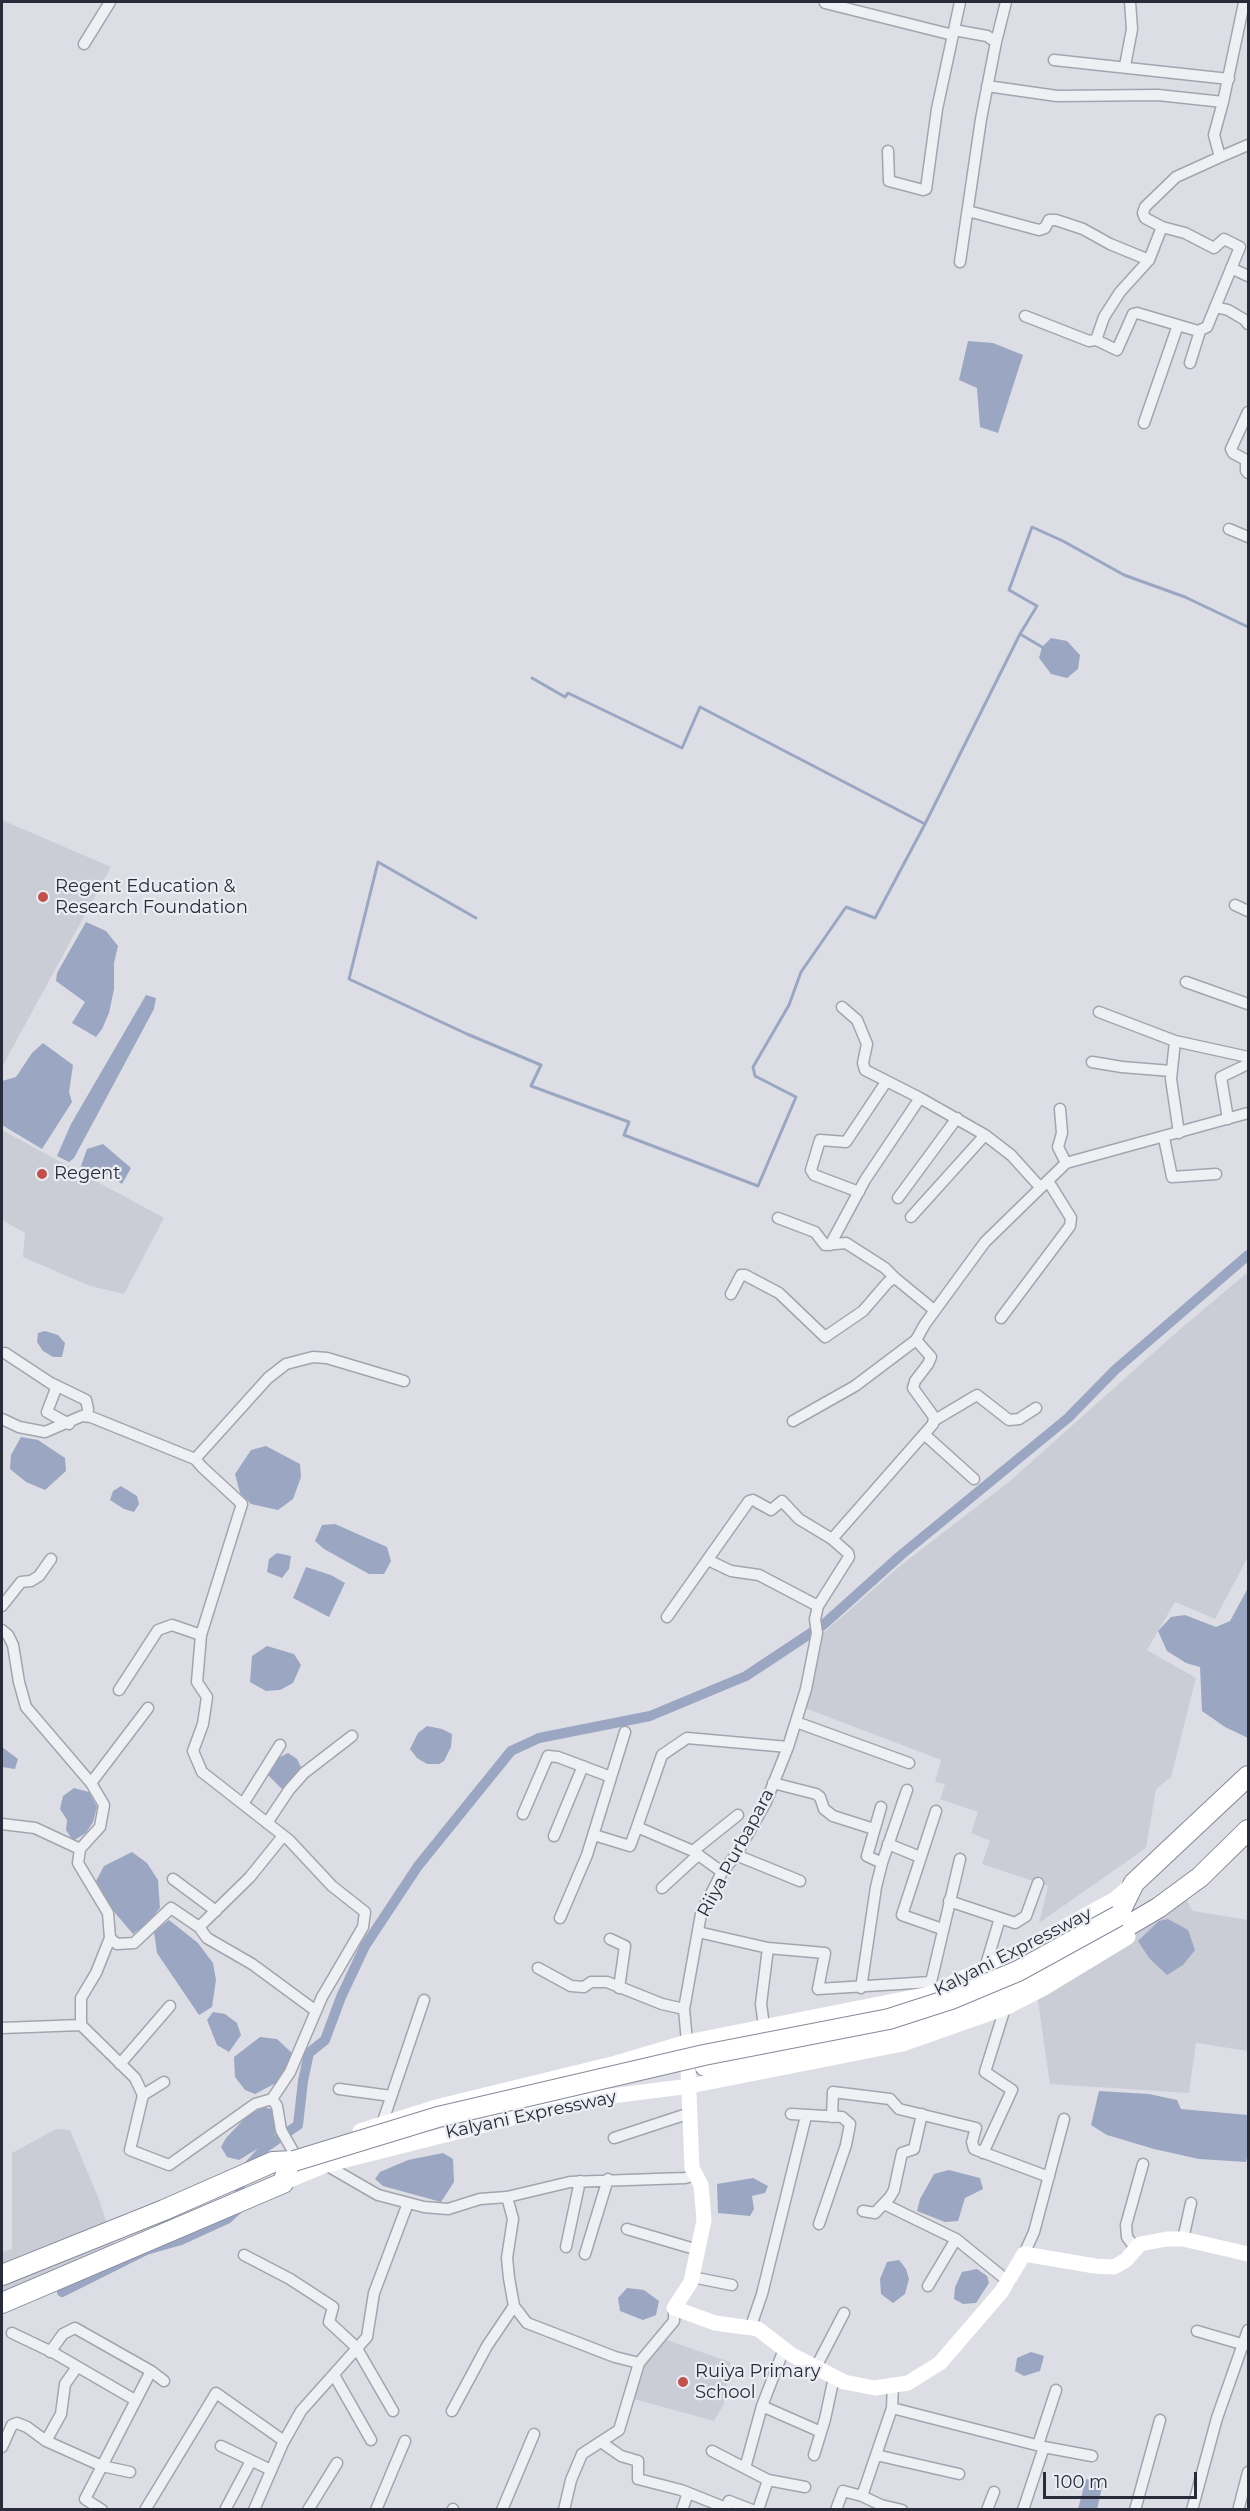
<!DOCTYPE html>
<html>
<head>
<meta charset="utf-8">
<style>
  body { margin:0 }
  #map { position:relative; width:1250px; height:2511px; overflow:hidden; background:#dddee5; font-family:Montserrat,sans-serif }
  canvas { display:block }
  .frame { position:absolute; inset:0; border:3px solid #282b3a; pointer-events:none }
  .scale { position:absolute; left:1043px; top:2472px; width:154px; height:27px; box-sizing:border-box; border:3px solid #282b3a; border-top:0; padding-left:8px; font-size:18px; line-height:21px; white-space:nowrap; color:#282b3a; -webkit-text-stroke:4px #ecedf3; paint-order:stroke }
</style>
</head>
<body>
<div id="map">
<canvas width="1250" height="2511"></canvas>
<div class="frame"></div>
<div class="scale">100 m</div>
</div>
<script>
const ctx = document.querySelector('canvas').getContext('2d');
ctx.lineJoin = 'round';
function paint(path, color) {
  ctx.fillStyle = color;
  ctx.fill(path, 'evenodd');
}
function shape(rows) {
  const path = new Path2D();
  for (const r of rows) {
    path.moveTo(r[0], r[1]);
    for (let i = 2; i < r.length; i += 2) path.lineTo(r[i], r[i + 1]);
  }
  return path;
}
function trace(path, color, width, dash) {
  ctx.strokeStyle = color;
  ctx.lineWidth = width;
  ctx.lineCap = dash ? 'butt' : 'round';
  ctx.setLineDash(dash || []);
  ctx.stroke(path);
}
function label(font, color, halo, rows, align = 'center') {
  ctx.font = font + ' Montserrat,sans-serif';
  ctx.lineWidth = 4.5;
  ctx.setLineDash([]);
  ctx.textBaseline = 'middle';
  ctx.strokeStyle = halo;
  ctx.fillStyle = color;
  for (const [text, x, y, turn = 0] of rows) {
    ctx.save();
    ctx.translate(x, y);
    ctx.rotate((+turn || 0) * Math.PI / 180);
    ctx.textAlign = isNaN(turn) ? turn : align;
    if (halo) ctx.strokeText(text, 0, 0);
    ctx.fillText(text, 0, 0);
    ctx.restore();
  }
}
paint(shape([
  [2,820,111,867,2,1067],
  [2,1130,164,1218,124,1294,90,1286,23,1257,25,1233,2,1220],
  [1248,1272,1248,1557,1215,1619,1175,1602,1147,1650,1196,1678,1171,1777,1156,1789,1146,1848,1039,1923,1048,1886,982,1864,990,1841,971,1833,978,1812,940,1799,945,1784,935,1782,941,1760,805,1708,822,1634,900,1566,1010,1481,1179,1330],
  [1180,1891,1193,1911,1248,1920,1248,2051,1196,2043,1189,2093,1050,2084,1036,1988],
  [56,2129,70,2130,98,2197,114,2244,2,2297,2,2252,12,2249,12,2153],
  [667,2340,730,2362,724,2404,714,2421,634,2399,643,2364]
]), '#cbcdd6');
paint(shape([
  [968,341,993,343,1023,355,998,433,980,427,977,388,959,380],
  [1051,638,1067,641,1080,655,1078,669,1067,678,1051,674,1039,658,1042,647],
  [86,922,106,931,118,946,114,963,114,989,109,1013,102,1029,96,1037,72,1023,85,1002,56,981,57,973],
  [146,995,156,998,154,1009,74,1158,69,1162,57,1156,71,1124],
  [43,1043,73,1065,69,1092,72,1102,42,1149,2,1125,2,1081,16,1077,32,1053],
  [103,1144,131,1168,122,1184,108,1174,96,1177,81,1166,87,1149],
  [45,1331,58,1335,65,1343,62,1357,53,1357,43,1351,37,1342,38,1333],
  [21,1437,38,1440,65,1458,66,1471,45,1490,26,1482,10,1469,11,1455],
  [266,1446,300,1464,301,1477,293,1499,278,1510,251,1504,240,1493,235,1474,251,1450],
  [121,1486,137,1496,139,1504,134,1512,124,1509,110,1500,113,1491],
  [335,1524,387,1547,391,1561,384,1574,369,1574,324,1549,315,1541,322,1525],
  [277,1553,291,1556,289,1569,282,1578,267,1572,269,1559],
  [306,1567,331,1575,345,1583,329,1617,293,1598],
  [1248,1588,1248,1738,1225,1727,1202,1711,1200,1667,1186,1663,1167,1651,1158,1631,1171,1617,1185,1615,1216,1627,1230,1621],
  [267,1646,294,1654,301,1665,293,1683,280,1690,266,1691,250,1682,252,1656],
  [427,1726,442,1729,452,1734,451,1747,444,1761,439,1764,427,1764,417,1758,410,1749,418,1733],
  [2,1747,18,1759,15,1769,2,1767],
  [288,1753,297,1759,303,1771,283,1790,268,1775,274,1760],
  [74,1788,89,1792,97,1807,93,1822,86,1833,73,1841,66,1830,67,1820,60,1809,63,1796],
  [132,1852,147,1863,158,1880,160,1908,147,1924,133,1934,110,1907,96,1881,104,1866],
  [1168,1919,1188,1930,1195,1950,1183,1965,1167,1975,1149,1958,1138,1941,1159,1921],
  [169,1920,198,1943,213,1963,216,1980,212,2007,199,2015,157,1953,154,1932],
  [213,2012,225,2014,237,2023,241,2035,229,2052,217,2045,207,2020],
  [260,2037,277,2039,292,2053,288,2066,276,2083,255,2094,245,2090,235,2077,234,2057],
  [1099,2091,1149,2094,1177,2100,1181,2109,1248,2115,1248,2152,1246,2162,1199,2159,1154,2149,1107,2135,1091,2125],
  [264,2107,275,2110,279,2130,267,2143,239,2160,227,2157,221,2147,226,2138,248,2115],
  [443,2153,453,2159,454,2182,441,2202,383,2186,375,2179,380,2172,408,2160],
  [949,2170,980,2178,983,2189,965,2198,958,2221,945,2222,917,2211,920,2199,934,2174],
  [753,2178,768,2186,765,2193,752,2196,754,2209,750,2216,718,2213,717,2184],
  [899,2260,906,2269,909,2279,905,2294,893,2303,881,2294,880,2279,887,2262],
  [977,2269,987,2276,989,2283,976,2303,963,2304,954,2299,955,2287,962,2272],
  [627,2288,644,2290,659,2301,656,2315,643,2320,620,2311,618,2298],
  [1031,2352,1044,2356,1040,2371,1024,2376,1015,2371,1017,2358],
  [1086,2479,1103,2483,1097,2509,1078,2509]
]), '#9ba6c2');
trace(shape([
  [1020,634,1042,647],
  [532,678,565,697,568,693,682,748,700,707,925,824],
  [476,918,378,862,349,979,467,1034,541,1065,531,1086,629,1122,624,1135,758,1186,796,1097,755,1076,753,1067,789,1005,801,972,846,907,875,918,925,824,1020,634,1037,606,1009,590,1032,527,1063,541,1124,575,1185,597,1248,627]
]), '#9ba6c2', 3);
trace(shape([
  [62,2292,146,2250,181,2240,227,2219,241,2206,239,2181,244,2171,266,2147,298,2125,303,2081,309,2053,325,2040,341,1997,365,1946,418,1866,511,1751,539,1738,650,1716,746,1676,823,1625,901,1555,1068,1418,1115,1370,1248,1255]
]), '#9ba6c2', 10);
const street = shape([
  [960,2,954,30,987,36,996,42,981,119,960,262],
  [825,3,953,35],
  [996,42,1006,2],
  [84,44,110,2],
  [1054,60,1229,79],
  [1125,66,1132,29,1130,2],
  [987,86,1057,96,1158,95,1223,102,1214,135,1220,157,1248,145],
  [1223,102,1244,3],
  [888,151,889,181,923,190,926,189,937,109,954,30],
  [968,211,1039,230,1045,228,1049,220,1056,220,1083,229,1110,244,1149,260],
  [1231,268,1248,276],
  [1215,307,1228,310,1245,320,1248,324],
  [1025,316,1089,341,1096,340,1104,317,1120,292,1149,260,1162,227,1145,218,1143,213,1145,207,1176,177,1220,157],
  [1096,340,1117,350,1133,314,1137,313,1198,331,1207,327,1240,247,1224,239,1214,248,1185,233,1162,227],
  [1190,363,1200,331],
  [1248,412,1231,449,1233,453,1246,460,1246,471,1248,473],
  [1144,423,1178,325],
  [1229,529,1248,537],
  [1235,905,1248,911],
  [1186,982,1248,1004],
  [842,1007,857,1020,867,1044,863,1063,865,1070,920,1098,985,1135,1011,1155,1040,1187],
  [1099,1012,1175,1041,1248,1057],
  [1175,1041,1171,1079,1179,1133],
  [1092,1062,1122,1067,1171,1071],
  [1228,1119,1221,1077,1248,1064],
  [1164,1138,1172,1177,1216,1174],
  [1066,1163,1248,1113],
  [859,1192,814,1175,811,1170,820,1140,846,1142,886,1082],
  [898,1198,957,1118],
  [911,1217,985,1135],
  [778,1218,815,1232,825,1245,846,1243,885,1268,895,1278],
  [830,1245,865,1180,920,1098],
  [731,1294,741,1275,745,1275,779,1293,825,1337,863,1311,888,1282,895,1278,934,1310],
  [1001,1318,1070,1226,1071,1218,1048,1181],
  [5,1353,55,1386,55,1391,47,1412,69,1424],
  [51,1383,86,1400,88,1409,87,1416],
  [2,1419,19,1427,45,1432,82,1416,91,1417,195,1459,202,1467,242,1504,201,1635,197,1682,207,1697,203,1724,193,1751,202,1772,289,1840,332,1886,365,1912,363,1927,322,1997,290,2072,272,2099],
  [935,1420,977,1395,1009,1420,1019,1419,1036,1408],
  [793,1421,855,1386,916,1340],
  [924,1434,974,1479],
  [195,1459,268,1378,286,1364,313,1357,327,1358,404,1381],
  [708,1560,731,1571,759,1575,818,1606],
  [2,1606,21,1582,31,1581,39,1576,51,1559],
  [667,1617,749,1501,753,1500,771,1510,782,1501,799,1519,832,1539],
  [2,1630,8,1635,13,1645,19,1682,26,1707,91,1783,104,1805,100,1827,80,1849,78,1863,108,1913,110,1938,96,1973,81,1998,81,2025,135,2078,143,2095,130,2150,169,2165,255,2104,272,2099,277,2106,281,2130,294,2153],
  [119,1690,158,1630,172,1625,201,1635],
  [796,1722,909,1763],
  [91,1783,148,1708],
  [773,1783,816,1794,820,1797,824,1809,833,1816,874,1829],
  [243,1804,280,1745],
  [881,1807,867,1856,882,1863],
  [936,1811,902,1915,942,1929],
  [523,1814,548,1756,558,1757,611,1777],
  [267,1823,289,1790,304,1773,352,1736],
  [2,1824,35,1828,80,1849],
  [637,1827,662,1755,687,1738,788,1747],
  [594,1835,630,1846,637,1827,693,1851,722,1872],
  [554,1836,583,1766],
  [888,1844,920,1857],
  [693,1851,738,1815],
  [736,1855,800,1881],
  [173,1879,216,1911],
  [662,1888,698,1855],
  [949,1901,1015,1923,1026,1916,1038,1883],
  [560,1918,587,1855,625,1732],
  [199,1927,207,1938,252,1964,316,2011],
  [698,1932,768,1948,825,1953,818,1989,931,1982,929,1994],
  [110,1938,117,1944,134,1943,171,1908,199,1927,250,1877,283,1836],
  [610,1939,625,1946,619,1988],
  [538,1968,571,1986,584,1987,591,1982,607,1982,662,2004,684,2009],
  [985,1968,1000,1918],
  [931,1982,960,1859],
  [861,1988,876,1887,882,1863,907,1790],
  [764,2026,761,2004,768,1948],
  [2,2028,81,2025],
  [687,2042,684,2009,701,1914,722,1872,736,1855,766,1802,788,1747,806,1689,817,1633,815,1619,818,1606,849,1557,848,1553,832,1539,933,1424,934,1417,913,1388,915,1381,928,1364,931,1357,916,1340,925,1324,985,1242,1066,1163,1058,1147,1062,1133,1060,1109],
  [120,2064,170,2006],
  [339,2089,391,2096],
  [143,2095,164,2082],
  [791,2114,842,2117,850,2124,846,2145,819,2224],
  [832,2117,833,2092,890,2099,899,2109,976,2128,972,2142,974,2149,1049,2177],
  [382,2124,424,2000],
  [614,2138,690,2113],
  [983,2153,1012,2090,985,2072,1005,2008],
  [326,2165,378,2195,424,2207,448,2209,480,2199,507,2197,513,2219,507,2258,509,2278,514,2306,527,2323,615,2357,639,2363],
  [507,2197,570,2182,685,2178,696,2175],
  [884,2204,956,2239,1009,2282],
  [863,2211,875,2213,890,2197,894,2190,902,2153,914,2149,922,2114],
  [627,2229,698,2250],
  [1183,2239,1191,2203],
  [566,2247,580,2181],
  [1136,2249,1127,2237,1126,2225,1143,2164],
  [585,2254,608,2179],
  [1024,2254,1034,2232,1064,2119],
  [244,2255,290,2279,333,2307,329,2322,356,2347,393,2411],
  [692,2277,732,2285],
  [928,2286,956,2239],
  [750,2329,762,2294,806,2116],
  [1197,2331,1245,2345],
  [12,2333,54,2353,135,2400],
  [50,2352,63,2334,75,2328,151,2371,164,2381],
  [816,2367,844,2313],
  [334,2375,371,2440],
  [762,2406,821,2432],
  [892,2408,1044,2447,1092,2456],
  [452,2411,487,2346,514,2306],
  [46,2441,61,2414,65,2384,77,2367],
  [601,2442,621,2456,638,2461,638,2479,681,2490,726,2508,729,2501,752,2510],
  [1038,2445,1056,2390],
  [221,2446,271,2470],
  [2,2447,12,2425,17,2423,27,2427,46,2441,102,2466,130,2472],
  [712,2451,768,2480,805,2487],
  [814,2455,825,2419,834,2377],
  [876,2455,959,2474],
  [745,2468,762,2406,784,2349],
  [881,2505,902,2510],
  [1239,2507,1248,2472],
  [102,2510,85,2499,151,2371],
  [145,2510,216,2393,284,2441],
  [225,2510,251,2461],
  [254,2510,283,2443,301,2411,367,2337,374,2293,408,2203],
  [308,2510,337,2463],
  [376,2510,405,2441],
  [453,2510,453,2509],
  [502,2510,534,2434],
  [564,2510,571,2480,582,2454,619,2430,639,2363,674,2321,674,2308],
  [682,2510,688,2493],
  [758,2510,768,2480],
  [836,2510,843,2491,862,2496],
  [881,2510,881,2505,862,2496,892,2408,893,2385],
  [987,2510,994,2492],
  [1023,2510,1044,2447],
  [1135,2510,1160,2420],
  [1192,2510,1217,2418,1248,2330]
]);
const highway = shape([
  [1118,1916,1134,1883,1248,1776],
  [705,2066,838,2042,935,2019,1006,1990,1107,1938,1158,1908,1200,1877,1248,1830],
  [2,2275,164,2210,273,2162,294,2161],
  [2,2303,283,2183,286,2174,298,2166]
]);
trace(street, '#a3a5ae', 13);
trace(highway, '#868a9a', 22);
trace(street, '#eff0f4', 10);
trace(shape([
  [687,2042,692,2168,701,2185,704,2220,691,2282,674,2308,715,2323,758,2329,792,2355,844,2382,875,2388,908,2383,940,2363,1002,2291,1024,2254,1095,2266,1114,2267,1126,2260,1140,2244,1167,2239,1183,2239,1248,2254],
  [360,2131,440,2106,616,2063,687,2042,929,1994,1022,1950,1115,1899,1129,1887],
  [287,2181,326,2165,588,2099,690,2086,903,2044,1005,2008,1044,1988,1128,1937]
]), '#fff', 15);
trace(highway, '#fff', 20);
const highwayBridge = shape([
  [294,2161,438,2117,704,2055,889,2019,951,1999,1018,1971,1118,1916]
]);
trace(highwayBridge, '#868a9a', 22, []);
trace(highwayBridge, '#fff', 20);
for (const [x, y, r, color] of [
  [43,897,6,"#c0514c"],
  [42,1174,6,"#c0514c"],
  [683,2382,6,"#c0514c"]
]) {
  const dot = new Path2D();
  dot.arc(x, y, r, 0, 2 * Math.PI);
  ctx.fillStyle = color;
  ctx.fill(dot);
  trace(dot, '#ecedf3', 2);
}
label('18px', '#282b3a', '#ecedf3', [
  ["Regent Education &",55,887],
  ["Research Foundation",55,908],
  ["Regent",54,1174],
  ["Ruiya Primary",695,2372],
  ["School",695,2393]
], 'left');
label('18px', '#282b3a', '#ecedf3', [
  ["Riiya Purbapara",736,1853,-62],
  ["Kalyani Expressway",1013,1952,-27],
  ["Kalyani Expressway",531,2115,-12]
]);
</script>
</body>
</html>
